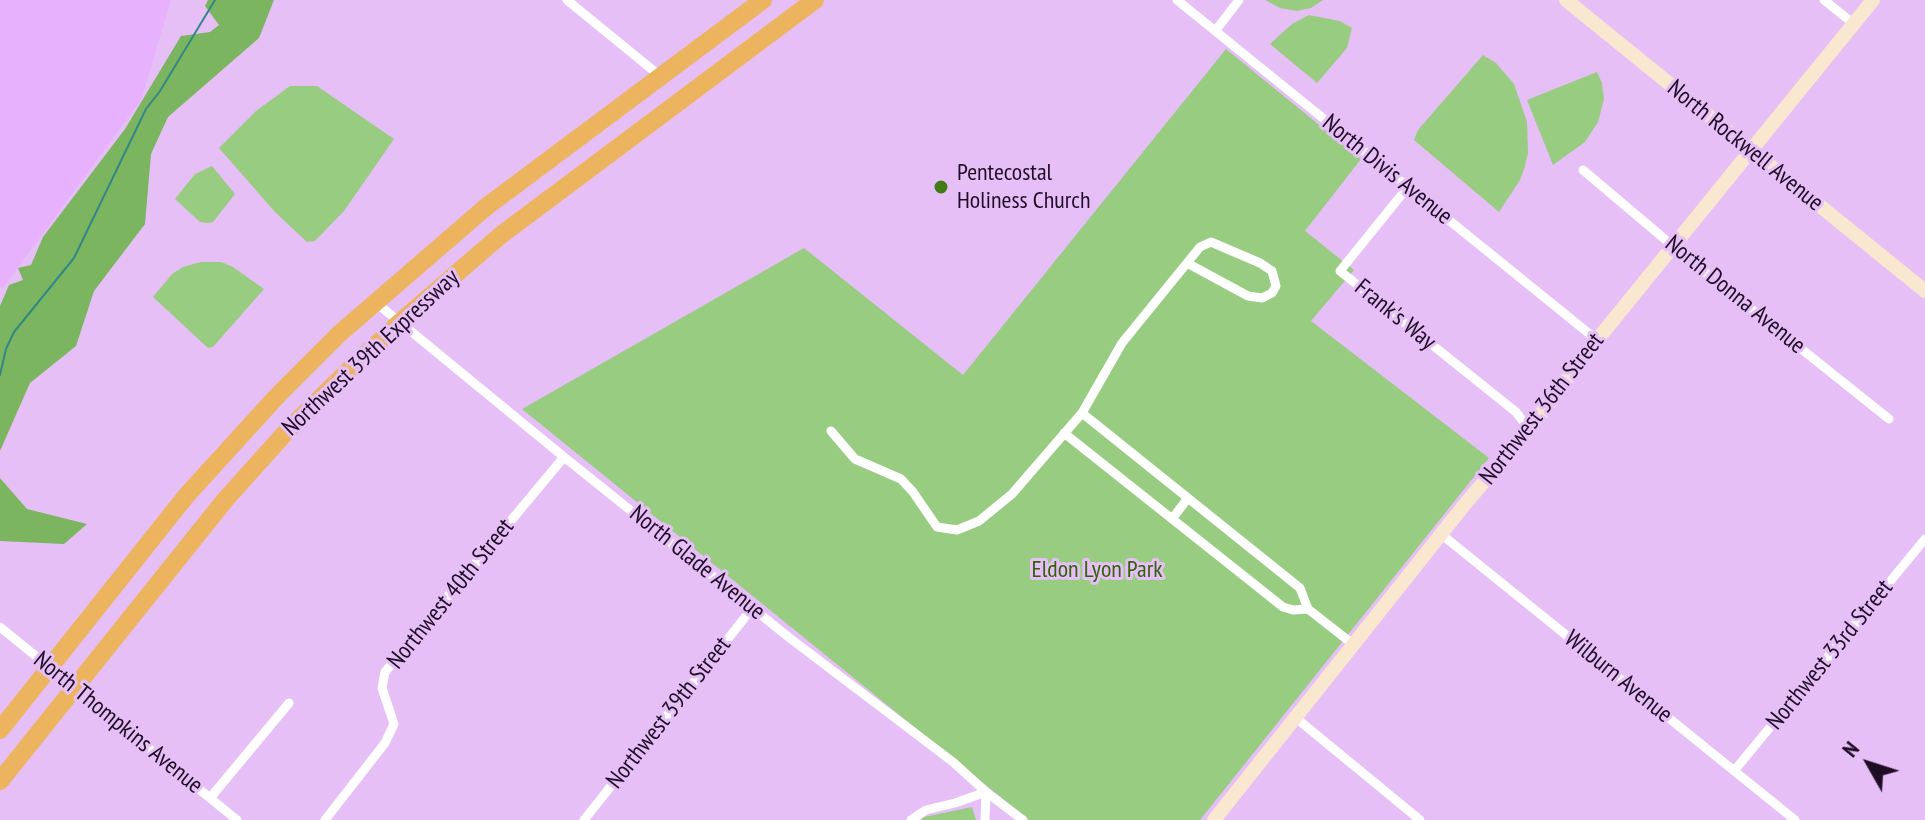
<!DOCTYPE html>
<html>
<head>
<meta charset="utf-8">
<style>
  body { margin:0 }
  #map { position:relative; width:1925px; height:820px; overflow:hidden; background:#e6bff7; font-family:"PT Sans Narrow",sans-serif }
  canvas { display:block }
  .north { position:absolute; left:1829px; top:724px; width:80px; height:80px; -webkit-text-stroke:6px #e6bff7; paint-order:stroke; rotate:309deg; font-size:22px; font-weight:700; line-height:32px; text-align:center; color:#1f0d26 }
  .north::after { content:''; display:block; margin:auto; width:28px; height:36px; background:#1f0d26; clip-path:polygon(50% 0,100% 100%,50% 72%,0 100%) }
</style>
</head>
<body>
<div id="map">
<canvas width="1925" height="820"></canvas>
<div class="north">N</div>
</div>
<script>
const ctx = document.querySelector('canvas').getContext('2d');
ctx.lineJoin = 'round';
function paint(path, color) {
  ctx.fillStyle = color;
  ctx.fill(path, 'evenodd');
}
function shape(rows) {
  const path = new Path2D();
  for (const r of rows) {
    path.moveTo(r[0], r[1]);
    for (let i = 2; i < r.length; i += 2) path.lineTo(r[i], r[i + 1]);
  }
  return path;
}
function trace(path, color, width, dash) {
  ctx.strokeStyle = color;
  ctx.lineWidth = width;
  ctx.lineCap = dash ? 'butt' : 'round';
  ctx.setLineDash(dash || []);
  ctx.stroke(path);
}
function label(font, color, halo, rows, align = 'center') {
  ctx.font = font + ' "PT Sans Narrow",sans-serif';
  ctx.lineWidth = 6;
  ctx.setLineDash([]);
  ctx.textBaseline = 'middle';
  ctx.strokeStyle = halo;
  ctx.fillStyle = color;
  for (const [text, x, y, turn = 0] of rows) {
    ctx.save();
    ctx.translate(x, y);
    ctx.rotate((+turn || 0) * Math.PI / 180);
    ctx.textAlign = isNaN(turn) ? turn : align;
    if (halo) ctx.strokeText(text, 0, 0);
    ctx.fillText(text, 0, 0);
    ctx.restore();
  }
}
paint(shape([
  [0,0,171,0,141,100,3,288,0,286]
]), '#e7b1fd');
paint(shape([
  [1265,0,1323,0,1311,8,1297,11,1280,8],
  [1309,15,1340,21,1352,28,1347,48,1317,83,1270,44,1292,24],
  [1226,49,1361,159,1305,231,1354,270,1311,321,1489,458,1200,820,1029,820,522,409,804,248,963,375],
  [1483,55,1496,63,1514,84,1527,122,1528,153,1524,169,1520,180,1499,212,1414,140,1418,130],
  [1597,72,1602,83,1604,99,1598,122,1585,142,1553,165,1527,100],
  [290,86,317,86,394,139,344,211,315,241,307,242,275,212,219,148,256,111],
  [212,166,235,194,213,222,208,223,200,222,175,199,195,174],
  [201,262,221,262,233,267,264,289,213,347,208,348,153,297,172,274,183,267],
  [972,807,976,820,921,820,924,817]
]), '#98cc80');
paint(shape([
  [208,0,274,0,259,38,168,117,151,154,145,224,94,291,76,346,30,383,0,451,0,306,9,285,23,280,18,268,31,265,43,237,125,129,181,36,210,32,219,25,205,6],
  [0,478,27,509,87,524,64,544,0,541]
]), '#7cb55f');
trace(shape([
  [0,375,6,349,14,332,74,258,146,109,160,91,215,0]
]), '#338787', 2);
trace(shape([
  [567,0,660,76],
  [1177,0,1597,340],
  [1824,0,1854,24],
  [1216,30,1239,0],
  [1583,170,1680,252,1889,419],
  [1407,188,1340,271,1516,412,1529,429],
  [374,301,564,457,791,639,953,762,986,792,1023,820],
  [1082,413,1300,588,1308,609,1354,645],
  [831,431,855,459,901,479,913,492,937,527,957,530,979,521,1012,494,1082,413,1122,343,1200,247,1211,242,1260,263,1272,271,1276,286,1272,293,1262,298,1248,296,1187,263],
  [1064,433,1283,607,1293,610,1308,609],
  [1172,519,1188,498],
  [1441,534,1795,820],
  [0,627,237,820],
  [1296,718,1420,820],
  [1734,771,1925,539],
  [210,798,289,703],
  [325,820,385,743,394,724,382,688,385,672,564,457],
  [584,820,754,606],
  [911,820,926,810,955,803,986,792,985,820]
]), '#fff', 9);
trace(shape([
  [1566,0,1925,291],
  [1214,820,1465,504,1529,429,1597,340,1873,0]
]), '#f9e8cf', 14);
trace(shape([
  [0,730,186,496,278,395,339,334,486,207,763,0],
  [0,781,225,500,286,432,348,371,399,323,501,235,815,0]
]), '#ecb45f', 18);
for (const [x, y, r, color] of [
  [941,187,8,"#3f7b16"]
]) {
  const dot = new Path2D();
  dot.arc(x, y, r, 0, 2 * Math.PI);
  ctx.fillStyle = color;
  ctx.fill(dot);
  trace(dot, '#e6bff7', 3);
}
label('24px', '#1f0d26', '#e6bff7', [
  ["North Rockwell Avenue",1745,146,39],
  ["North Divis Avenue",1387,170,39],
  ["North Donna Avenue",1735,295,39],
  ["Frank's Way",1395,315,39],
  ["Northwest 39th Expressway",371,353,-43],
  ["Northwest 36th Street",1542,409,-52],
  ["North Glade Avenue",697,563,39],
  ["Northwest 40th Street",451,594,-51],
  ["Northwest 33rd Street",1830,655,-51],
  ["Wilburn Avenue",1618,677,39],
  ["Northwest 39th Street",669,713,-52],
  ["North Thompkins Avenue",118,723,39]
]);
label('24px', '#1f0d26', '#e6bff7', [
  ["Pentecostal",957,173],
  ["Holiness Church",957,201]
], 'left');
label('24px', '#2f6305', '#e6bff7', [
  ["Eldon Lyon Park",1097,570]
]);
</script>
</body>
</html>
